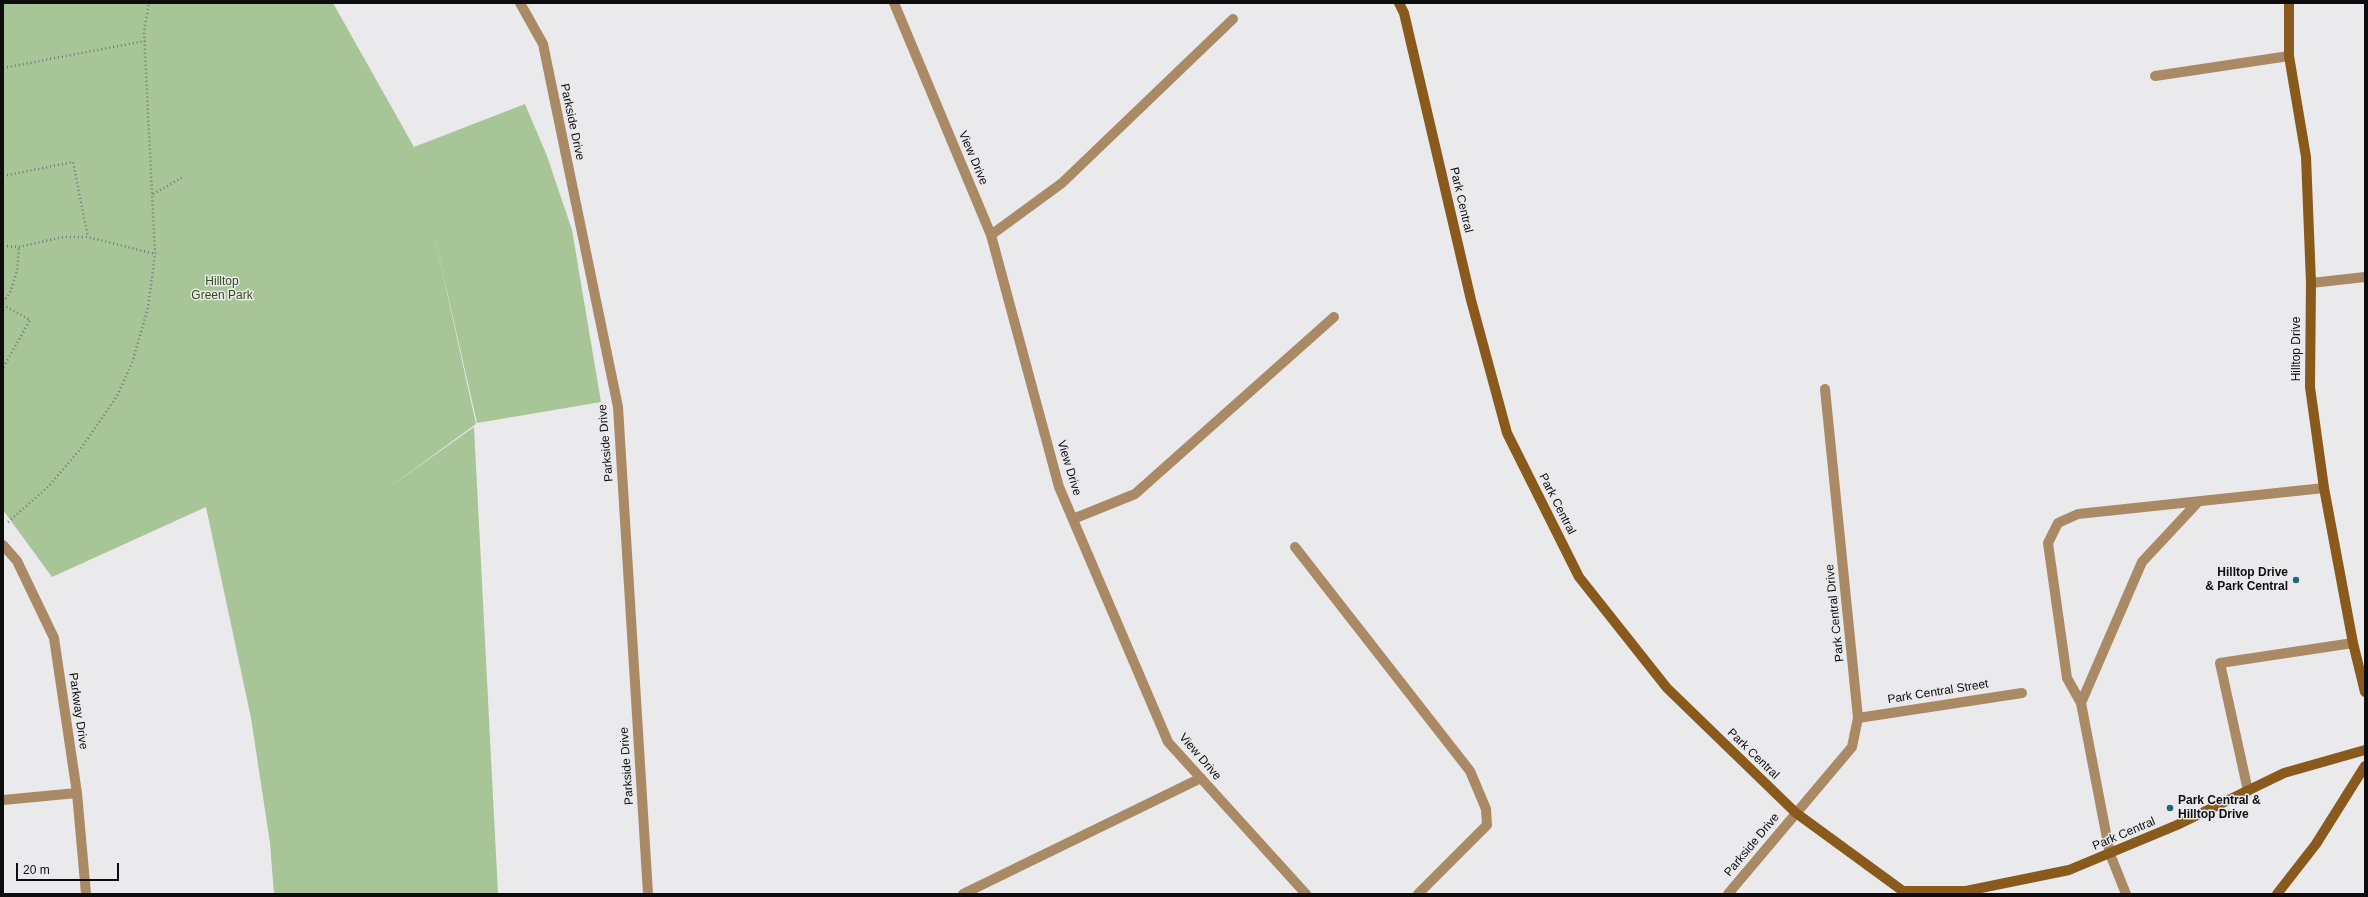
<!DOCTYPE html>
<html>
<head>
<meta charset="utf-8">
<style>
  body { margin:0 }
  #map { position:relative; width:2368px; height:897px; overflow:hidden; background:#eaeaed; font-family:Helvetica,sans-serif }
  canvas { display:block }
  .frame { position:absolute; inset:0; border:4px solid #0d0d0e; pointer-events:none }
  .scale { position:absolute; left:16px; top:863px; width:103px; height:18px; box-sizing:border-box; border:2px solid #0d0d0e; border-top:0; padding-left:5px; font-size:12px; line-height:14px; white-space:nowrap; color:#0d0d0e; -webkit-text-stroke:3px #eaeaed; paint-order:stroke }
</style>
</head>
<body>
<div id="map">
<canvas width="2368" height="897"></canvas>
<div class="frame"></div>
<div class="scale">20 m</div>
</div>
<script>
const ctx = document.querySelector('canvas').getContext('2d');
ctx.lineJoin = 'round';
function paint(path, color) {
  ctx.fillStyle = color;
  ctx.fill(path, 'evenodd');
}
function shape(rows) {
  const path = new Path2D();
  for (const r of rows) {
    path.moveTo(r[0], r[1]);
    for (let i = 2; i < r.length; i += 2) path.lineTo(r[i], r[i + 1]);
  }
  return path;
}
function trace(path, color, width, dash) {
  ctx.strokeStyle = color;
  ctx.lineWidth = width;
  ctx.lineCap = dash ? 'butt' : 'round';
  ctx.setLineDash(dash || []);
  ctx.stroke(path);
}
function label(font, color, halo, rows, align = 'center') {
  ctx.font = font + ' Helvetica,sans-serif';
  ctx.lineWidth = 3;
  ctx.setLineDash([]);
  ctx.textBaseline = 'middle';
  ctx.strokeStyle = halo;
  ctx.fillStyle = color;
  for (const [text, x, y, turn = 0] of rows) {
    ctx.save();
    ctx.translate(x, y);
    ctx.rotate((+turn || 0) * Math.PI / 180);
    ctx.textAlign = isNaN(turn) ? turn : align;
    if (halo) ctx.strokeText(text, 0, 0);
    ctx.fillText(text, 0, 0);
    ctx.restore();
  }
}
paint(shape([
  [3,3,333,3,414,147,525,104,547,156,572,230,601,402,477,423,434,234,476,424,384,491,474,427,498,894,274,894,270,843,251,718,206,507,52,577,3,510]
]), '#a7c596');
trace(shape([
  [3,68,145,41],
  [3,176,73,162,88,237],
  [153,194,183,177],
  [3,246,19,247,63,237,88,237,155,254],
  [3,302,10,293,17,271,19,247],
  [3,305,30,320,3,368],
  [8,522,48,487,82,447,117,396,132,363,148,308,155,254,144,31,149,3]
]), '#777779', 2.5, [1, 3]);
trace(shape([
  [2155,76,2289,56],
  [2081,703,2067,678,2048,543,2058,523,2078,514,2324,488],
  [2248,791,2220,663,2353,643],
  [2126,894,2110,854,2081,703,2142,562,2198,502]
]), '#aa8a65', 10);
trace(shape([
  [520,3,543,44,618,407,648,894],
  [894,3,991,235,1059,487,1168,742,1306,894],
  [991,235,1062,183,1233,19],
  [2311,283,2365,277],
  [1073,519,1135,494,1334,317],
  [3,545,17,561,54,638,77,793,86,894],
  [1295,547,1470,771,1486,809,1487,825,1418,894],
  [1858,718,2022,693],
  [3,800,77,793],
  [963,894,1201,778],
  [1728,894,1852,747,1858,718,1825,389]
]), '#aa8a65', 10);
trace(shape([
  [1399,3,1404,13,1471,300,1507,433,1579,577,1667,688,1796,813,1907,894],
  [2289,3,2289,56,2306,157,2311,283,2310,387,2324,488,2353,643,2365,692],
  [1904,891,1966,891,2069,870,2177,825,2284,773,2365,750],
  [2277,894,2316,844,2365,766]
]), '#895a1b', 10);
for (const [x, y, r, color] of [
  [2296,580,4,"#226778"],
  [2170,808,4,"#226778"]
]) {
  const dot = new Path2D();
  dot.arc(x, y, r, 0, 2 * Math.PI);
  ctx.fillStyle = color;
  ctx.fill(dot);
  trace(dot, '#eaeaed', 1.5);
}
label('12px', '#0d0d0e', '#eaeaed', [
  ["Parkside Drive",572,122,78],
  ["View Drive",973,158,67],
  ["Park Central",1461,200,77],
  ["Hilltop Drive",2297,349,-90],
  ["Parkside Drive",606,443,-95],
  ["View Drive",1069,468,73],
  ["Park Central",1557,504,63],
  ["Park Central Drive",1835,613,-96],
  ["Park Central Street",1938,692,-9],
  ["Parkway Drive",78,711,82],
  ["Park Central",1753,754,44],
  ["View Drive",1200,757,49],
  ["Parkside Drive",627,766,-94],
  ["Park Central",2124,834,-23],
  ["Parkside Drive",1752,845,-50]
]);
label('12px', '#2d4d14', '#eaeaed', [
  ["Hilltop",222,282],
  ["Green Park",222,296]
]);
label('bold 12px', '#0d0d0e', '#eaeaed', [
  ["Hilltop Drive",2288,573],
  ["& Park Central",2288,587],
  ["Park Central &",2178,801,"left"],
  ["Hilltop Drive",2178,815,"left"]
], 'right');
</script>
</body>
</html>
